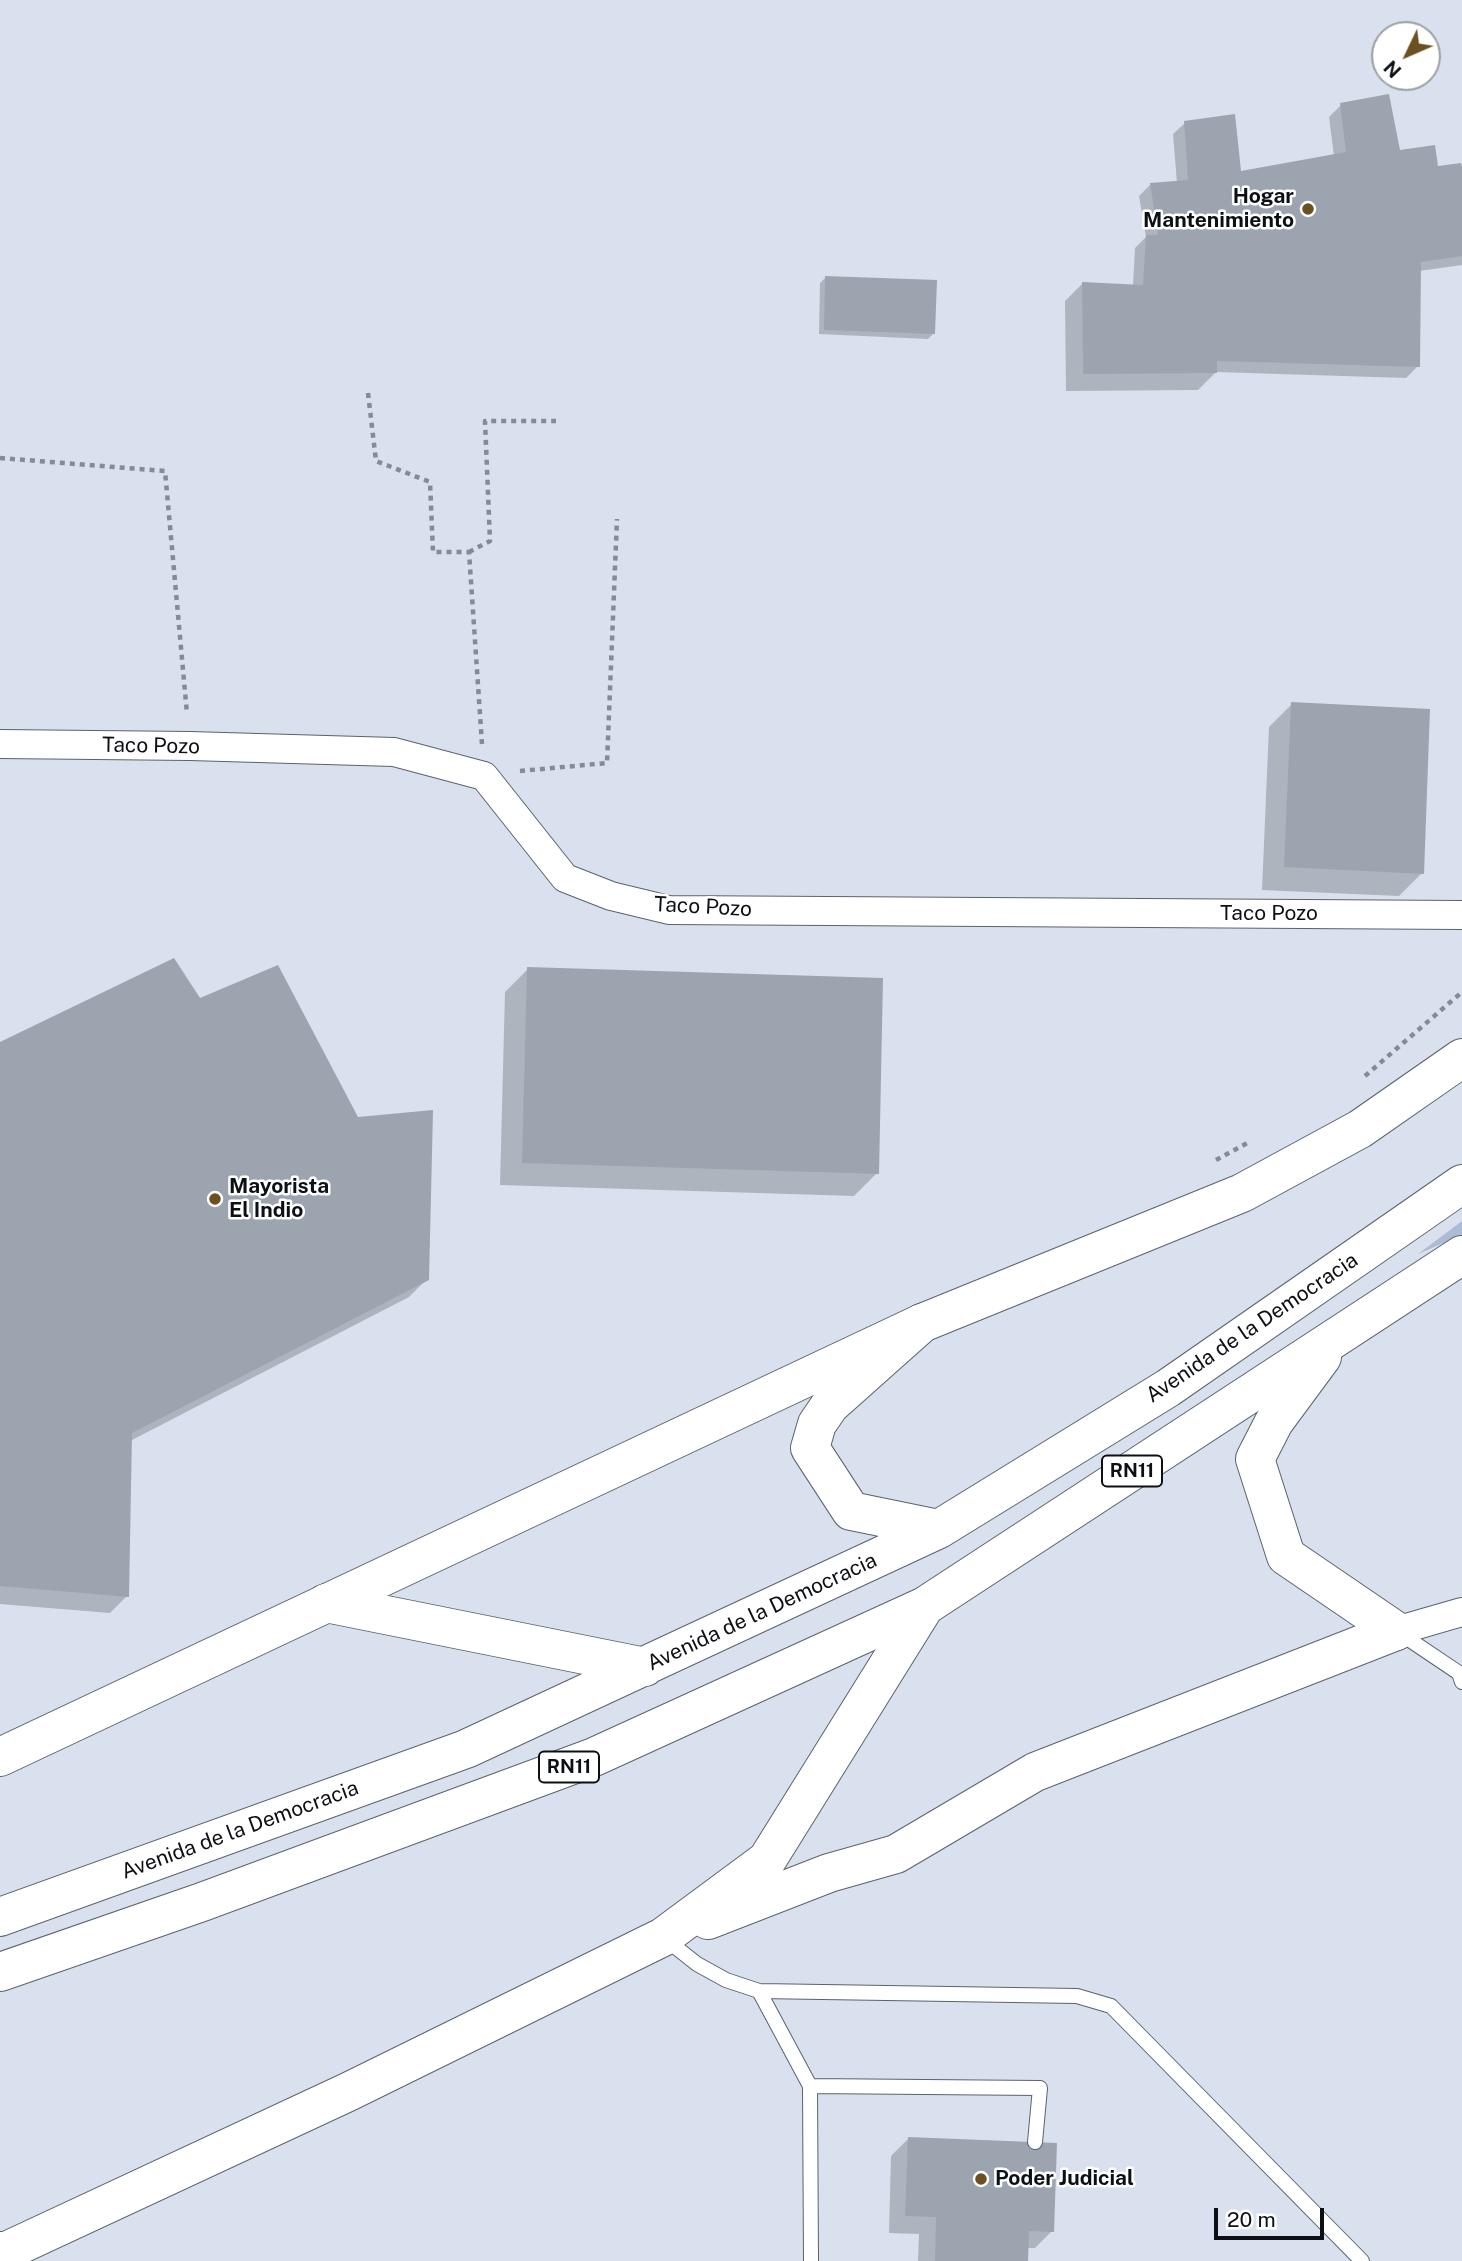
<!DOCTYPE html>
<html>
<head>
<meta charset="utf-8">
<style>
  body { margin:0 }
  #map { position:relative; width:1462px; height:2261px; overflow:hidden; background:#d9e1ee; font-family:"Public Sans",sans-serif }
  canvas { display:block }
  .north { position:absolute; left:1371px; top:21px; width:70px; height:70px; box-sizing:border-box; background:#fff; border:2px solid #9e9fa1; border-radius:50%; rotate:226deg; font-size:19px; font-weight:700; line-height:28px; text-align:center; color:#0c0f13 }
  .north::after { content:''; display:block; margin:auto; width:24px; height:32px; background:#6b5022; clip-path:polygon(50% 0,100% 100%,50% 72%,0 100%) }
  .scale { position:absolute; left:1214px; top:2208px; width:110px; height:32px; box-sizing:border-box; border:4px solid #0c0f13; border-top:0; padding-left:9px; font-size:21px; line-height:24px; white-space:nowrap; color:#0c0f13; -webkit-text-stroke:5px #fff; paint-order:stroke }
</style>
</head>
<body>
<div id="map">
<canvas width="1462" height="2261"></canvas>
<div class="north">N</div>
<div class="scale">20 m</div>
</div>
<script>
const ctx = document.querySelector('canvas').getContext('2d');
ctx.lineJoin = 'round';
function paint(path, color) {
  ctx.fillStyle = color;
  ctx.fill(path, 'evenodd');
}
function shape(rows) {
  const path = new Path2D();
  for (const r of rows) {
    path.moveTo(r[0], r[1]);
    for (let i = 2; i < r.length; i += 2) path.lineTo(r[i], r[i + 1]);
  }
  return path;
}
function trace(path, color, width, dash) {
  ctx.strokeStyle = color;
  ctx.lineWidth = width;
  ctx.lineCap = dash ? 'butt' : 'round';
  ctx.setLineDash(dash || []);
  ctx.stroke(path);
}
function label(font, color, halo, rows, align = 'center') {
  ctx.font = font + ' "Public Sans",sans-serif';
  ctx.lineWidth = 5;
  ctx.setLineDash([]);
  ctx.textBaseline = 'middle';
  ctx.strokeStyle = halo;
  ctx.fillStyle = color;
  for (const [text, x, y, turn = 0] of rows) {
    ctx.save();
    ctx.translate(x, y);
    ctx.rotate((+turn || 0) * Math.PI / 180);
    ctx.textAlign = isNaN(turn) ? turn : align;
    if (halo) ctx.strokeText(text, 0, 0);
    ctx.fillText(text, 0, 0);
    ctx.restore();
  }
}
paint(shape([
  [1462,1221,1462,1235,1418,1254]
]), '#acbcd5');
paint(shape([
  [1341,105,1399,152,1462,178,1462,265,1419,271,1418,366,1406,378,1216,372,1198,390,1066,391,1065,301,1082,284,1133,286,1135,248,1146,237,1139,196,1151,184,1177,183,1173,134,1185,123,1239,173,1334,156,1329,117],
  [826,277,933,334,928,339,819,334,820,283],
  [1292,704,1422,873,1399,896,1262,890,1269,727],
  [528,969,877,1173,854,1196,500,1185,505,992],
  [199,1000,427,1279,409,1297,130,1441,127,1596,110,1613,0,1604,0,1044],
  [908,2139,1052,2231,1035,2248,1027,2248,1026,2261,918,2261,919,2234,889,2233,891,2156]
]), '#0003');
paint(shape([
  [1389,94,1400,150,1435,145,1438,166,1461,163,1462,167,1462,256,1421,262,1420,367,1217,361,1217,373,1083,374,1082,282,1143,285,1146,235,1158,235,1150,183,1188,180,1184,121,1235,114,1241,171,1346,152,1340,103],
  [825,276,937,280,935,334,824,330],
  [1291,702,1430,709,1424,874,1284,867],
  [174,958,200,998,278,965,358,1117,433,1110,429,1280,132,1433,129,1597,0,1586,0,1042],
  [527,967,883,978,879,1174,522,1163],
  [908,2137,1057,2143,1054,2232,1029,2231,1028,2261,935,2261,936,2217,905,2216]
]), '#9ca4b0');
const lane = shape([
  [1398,1632,1459,1673,1462,1682],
  [664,1938,697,1964,726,1980,759,1991,1077,1996,1111,2006,1362,2261],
  [759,1991,810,2086,1040,2088,1035,2142],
  [810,2086,811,2261]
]);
const street = shape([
  [0,744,190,746,394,752,484,776,565,878,611,896,669,910,1462,915],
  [1396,1631,1462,1612]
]);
const secondary = shape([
  [0,1757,922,1323,1242,1193,1360,1129,1462,1058],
  [708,1920,829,1873,896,1854,1035,1772,1396,1631],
  [0,2254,348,2092,663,1937,767,1860,925,1606]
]);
const highway = shape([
  [922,1323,830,1405,817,1424,810,1448,851,1511,939,1529],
  [1322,1357,1274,1422,1255,1459,1286,1556,1396,1631],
  [326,1603,645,1667],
  [0,1917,466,1749,939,1529,1168,1388,1462,1184],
  [0,1972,202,1902,594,1757,925,1606,1462,1255],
  [0,2251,7,2251]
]);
trace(lane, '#5b626c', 16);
trace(street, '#5b626c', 30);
trace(secondary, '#5b626c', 40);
trace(highway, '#5b626c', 40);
trace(shape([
  [368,393,376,461,430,482,433,552,469,552,482,744],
  [0,458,165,471,187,714],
  [469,552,490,541,485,421,556,421],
  [520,771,607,763,617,519],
  [1365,1076,1462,992],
  [1216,1160,1251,1141]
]), '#858b94', 4.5, [5, 5]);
trace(lane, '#fff', 14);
trace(street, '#fff', 28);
trace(secondary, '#fff', 38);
trace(highway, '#fff', 38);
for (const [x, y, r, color] of [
  [1308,209,7,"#6b5022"],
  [215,1199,7,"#6b5022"],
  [981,2179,7,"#6b5022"]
]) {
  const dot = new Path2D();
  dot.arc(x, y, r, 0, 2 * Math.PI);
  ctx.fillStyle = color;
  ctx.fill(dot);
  trace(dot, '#fff', 2.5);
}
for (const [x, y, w] of [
  [1132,1471,60],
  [569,1767,60]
]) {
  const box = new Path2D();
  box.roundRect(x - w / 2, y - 15.5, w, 31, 5);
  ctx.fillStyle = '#fff';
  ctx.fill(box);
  trace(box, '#0c0f13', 2);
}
label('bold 19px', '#0c0f13', null, [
  ["RN11",1132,1471],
  ["RN11",569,1767]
]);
label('bold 21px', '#0c0f13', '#fff', [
  ["Hogar",1294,197,"right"],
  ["Mantenimiento",1294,221,"right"],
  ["Mayorista",229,1187],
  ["El Indio",229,1211],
  ["Poder Judicial",995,2179]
], 'left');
label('21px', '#0c0f13', '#fff', [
  ["Taco Pozo",151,746,1],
  ["Taco Pozo",703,907,3],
  ["Taco Pozo",1269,914],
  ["Avenida de la Democracia",1252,1328,-34],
  ["Avenida de la Democracia",762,1612,-25],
  ["Avenida de la Democracia",240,1830,-20]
]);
</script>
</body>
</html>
